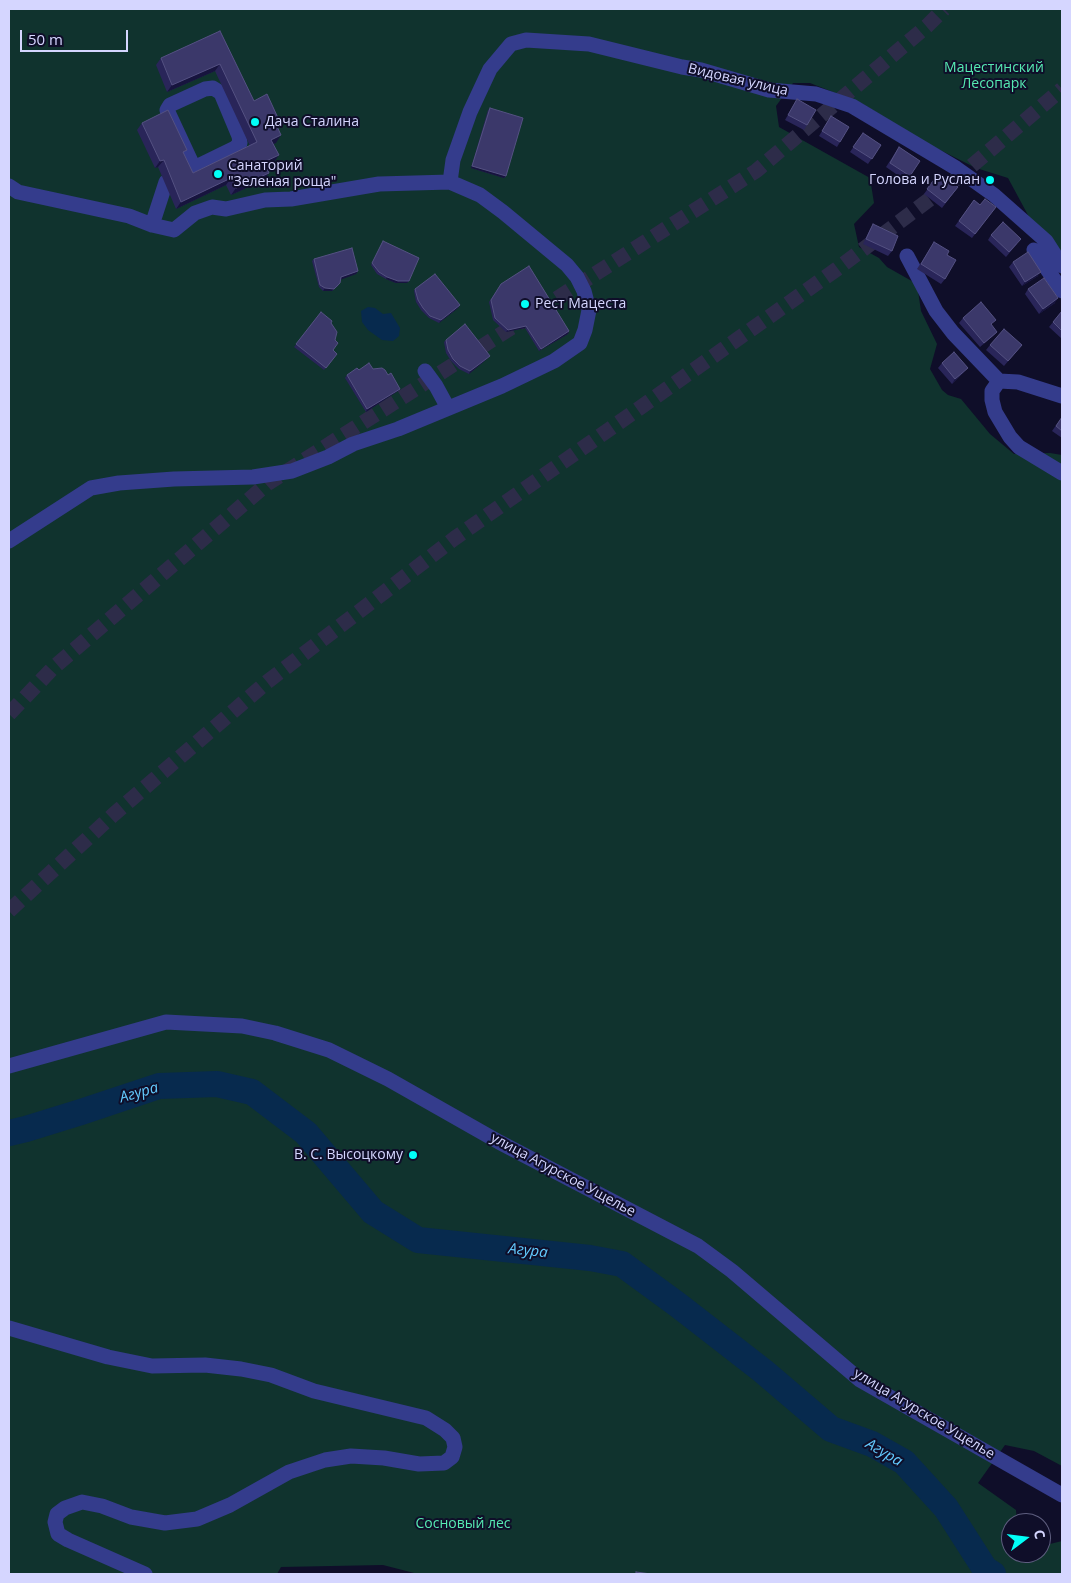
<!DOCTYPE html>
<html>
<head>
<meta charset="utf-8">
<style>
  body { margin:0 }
  #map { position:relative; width:1071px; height:1583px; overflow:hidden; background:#0f0e29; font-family:"Open Sans",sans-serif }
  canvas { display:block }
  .frame { position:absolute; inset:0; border:10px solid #d5d6ff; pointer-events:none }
  .north { position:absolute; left:1001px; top:1513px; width:50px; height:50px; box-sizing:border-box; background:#0f0e29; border:1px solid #5e5e7f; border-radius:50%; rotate:75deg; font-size:14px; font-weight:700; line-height:20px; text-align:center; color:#d5d6ff }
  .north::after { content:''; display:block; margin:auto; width:18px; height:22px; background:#01fff8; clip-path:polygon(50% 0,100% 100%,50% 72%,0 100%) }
  .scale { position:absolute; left:20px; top:30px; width:108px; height:22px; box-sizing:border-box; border:2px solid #d5d6ff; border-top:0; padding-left:6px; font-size:15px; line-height:18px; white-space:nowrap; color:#d5d6ff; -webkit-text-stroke:4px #0f0e29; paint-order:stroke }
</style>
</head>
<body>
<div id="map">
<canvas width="1071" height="1583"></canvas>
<div class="frame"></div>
<div class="north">С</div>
<div class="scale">50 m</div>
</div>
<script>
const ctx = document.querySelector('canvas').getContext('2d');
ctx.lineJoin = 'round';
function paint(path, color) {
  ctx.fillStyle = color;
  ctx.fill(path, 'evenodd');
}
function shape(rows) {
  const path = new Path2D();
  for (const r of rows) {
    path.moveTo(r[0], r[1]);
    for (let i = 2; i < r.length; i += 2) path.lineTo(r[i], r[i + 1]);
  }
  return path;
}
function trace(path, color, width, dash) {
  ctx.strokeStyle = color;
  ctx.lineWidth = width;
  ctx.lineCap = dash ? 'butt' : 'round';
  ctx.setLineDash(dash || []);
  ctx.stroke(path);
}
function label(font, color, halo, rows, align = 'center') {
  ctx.font = font + ' "Open Sans",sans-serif';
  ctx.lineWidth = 4;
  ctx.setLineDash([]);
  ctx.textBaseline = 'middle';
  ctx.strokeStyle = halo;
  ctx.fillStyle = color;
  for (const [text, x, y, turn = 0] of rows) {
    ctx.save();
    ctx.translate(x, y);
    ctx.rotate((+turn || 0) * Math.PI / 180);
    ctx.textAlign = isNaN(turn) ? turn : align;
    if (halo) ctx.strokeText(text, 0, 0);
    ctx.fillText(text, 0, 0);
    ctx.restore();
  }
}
paint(shape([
  [9,9,1062,9,1062,274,1056,267,1008,178,976,168,932,146,861,103,810,83,793,83,776,106,779,127,870,178,874,203,854,224,859,247,879,258,887,267,917,284,921,311,937,344,930,369,942,390,948,395,961,399,990,434,1014,454,1050,453,1062,455,1062,1466,1034,1451,1005,1445,978,1483,1016,1510,1017,1523,1011,1523,1011,1553,1041,1553,1041,1545,1046,1545,1062,1541,1062,1574,418,1574,383,1565,281,1567,277,1574,9,1574]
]), '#10332e');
paint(shape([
  [368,307,375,308,383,314,391,313,400,328,399,336,393,341,382,340,368,330,362,322,361,311]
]), '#072a4e');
trace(shape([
  [9,1133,26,1129,81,1112,159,1086,217,1084,252,1092,306,1133,373,1212,418,1240,590,1258,622,1264,678,1305,763,1371,831,1429,872,1444,904,1462,946,1508,985,1569,993,1574]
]), '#072a4e', 26);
trace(shape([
  [9,714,53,668,267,484,756,171,927,26,944,9],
  [9,911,113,815,267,682,455,538,837,269,955,180,1062,89]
]), '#2d2c49', 15, [15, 8]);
trace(shape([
  [185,174,194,168,235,148,240,143,239,136,221,93,213,88,205,89,170,105,167,110,194,168],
  [450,182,453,160,470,112,490,69,511,44,526,40,589,44,682,67,701,70,769,90,816,94,852,106,956,168,994,195,1046,241,1062,266],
  [9,186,18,192,129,216,152,225,174,230,195,213,212,207,226,209,265,200,291,199,379,184,450,182,480,195,503,212,567,265,577,277,584,291,589,310,585,330,580,343,554,361,502,386,398,429,353,444,328,457,292,471,253,477,174,479,119,483,91,488,9,541],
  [152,225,166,182],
  [1034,250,1062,291],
  [907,256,936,311,953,333,999,381,1018,382,1062,396],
  [425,371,436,386,448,408],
  [999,381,992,391,992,400,995,412,1010,437,1019,447,1062,473],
  [9,1066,166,1022,242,1026,275,1033,329,1050,388,1079,499,1142,698,1246,732,1271,860,1380,1062,1495],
  [9,1328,108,1357,152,1366,205,1365,241,1369,271,1375,314,1391,426,1418,445,1430,453,1438,455,1447,452,1457,444,1463,419,1464,384,1458,351,1456,325,1460,289,1472,230,1505,197,1519,165,1523,131,1517,102,1506,82,1502,65,1508,57,1514,55,1522,58,1534,68,1540,145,1574]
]), '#343c8c', 15);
paint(shape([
  [220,31,254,101,278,118,275,123,276,143,273,144,274,162,266,166,264,180,231,195,226,185,176,209,158,167,155,168,137,130,142,123,193,173,250,146,215,71,167,92,156,65,161,58],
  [797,99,807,125,804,130,785,120],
  [490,108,506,176,504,178,471,168,488,110],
  [831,116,840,142,837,147,819,136],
  [863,133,881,145,868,164,850,152],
  [899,147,920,161,906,181,886,167],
  [939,173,958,187,942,208,924,194],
  [974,200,980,205,996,207,972,238,955,226],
  [873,224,892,251,888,256,863,244,870,229],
  [991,235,1017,244,1006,257,988,240],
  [383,241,407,283,396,283,386,279,377,274,371,265],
  [931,247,945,279,941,284,917,269],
  [314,259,358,271,356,274,341,279,340,283,338,286,332,291,323,291,319,287,312,261],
  [1013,262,1038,276,1022,286,1009,267],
  [501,284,569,331,568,334,539,351,525,328,506,332,493,320,489,302],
  [415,289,460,305,458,308,439,323,429,318,421,310,416,302,414,291],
  [1028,289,1055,303,1039,314,1025,294],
  [1062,311,1062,339,1049,327],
  [321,312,331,323,335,340,333,350,337,354,324,370,294,347],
  [963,318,997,332,993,336,980,347,959,323],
  [446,340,488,358,469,374,459,369,451,361,446,353,444,342],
  [990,345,1022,345,1004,366,986,350],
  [942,363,964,372,952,384,938,368],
  [373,369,388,375,400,389,398,391,366,412,345,378,347,375],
  [1062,417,1062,438,1052,431]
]), '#292559');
paint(shape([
  [220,64,215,71,167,92,172,85],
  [281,135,276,143,266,147,271,140],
  [279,155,274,162,259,169,264,162],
  [164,160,158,167,155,168,160,161],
  [472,166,506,176,504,178,471,168],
  [269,173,264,180,231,195,236,188],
  [231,178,226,185,176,209,181,202],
  [358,271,356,274,340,280,341,277],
  [1041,272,1038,276,1022,286,1025,282],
  [387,277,409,281,407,283,396,283,386,279],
  [340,283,332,291,323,291,325,288],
  [1058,298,1055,303,1039,314,1043,309],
  [460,305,458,308,439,323,441,320],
  [526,326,525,328,506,332,508,330],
  [569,331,568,334,539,351,541,349],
  [490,356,488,358,469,374,470,371],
  [968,368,952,384,955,379],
  [400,389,398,391,366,412,367,409]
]), '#17143e');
const building = shape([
  [220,31,254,101,267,94,278,118,274,120,281,135,271,140,279,155,264,162,269,173,236,188,231,178,181,202,164,160,160,161,142,123,168,110,187,150,183,152,193,173,257,142,220,64,172,85,161,58,220,31],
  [797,99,816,110,807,125,788,115,797,99],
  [490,108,523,118,506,176,472,166,490,108],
  [831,116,849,127,840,142,822,131,831,116],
  [863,133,881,145,872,159,853,147,863,133],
  [899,147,920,161,910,176,890,163,899,147],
  [939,173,958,187,945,203,927,189,939,173],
  [985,199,996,207,975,234,959,221,974,200,980,205,985,199],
  [1003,222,1021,239,1009,252,991,235,1003,222],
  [873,224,898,236,892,251,866,239,873,224],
  [383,241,419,258,409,281,398,281,387,277,379,272,372,263,383,241],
  [934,242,949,251,947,255,956,260,945,279,921,264,934,242],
  [352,248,358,271,341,277,340,283,334,289,325,288,320,285,314,259,352,248],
  [1028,252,1041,272,1025,282,1013,262,1028,252],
  [529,266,569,331,541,349,526,326,508,330,495,318,491,300,501,284,529,266],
  [435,274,460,305,441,320,430,316,423,308,418,300,415,289,435,274],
  [1044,278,1058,298,1043,309,1028,289,1044,278],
  [981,302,996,320,991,324,997,332,984,343,963,318,981,302],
  [1062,311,1062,331,1053,322,1062,311],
  [321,312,332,321,331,323,337,332,335,340,338,343,333,350,337,354,326,368,296,344,321,312],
  [465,324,490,356,470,371,460,366,453,359,448,350,446,340,465,324],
  [1004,329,1022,345,1008,361,990,345,1004,329],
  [954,352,968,368,955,379,942,363,954,352],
  [369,363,373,369,382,368,385,370,388,375,391,373,400,389,367,409,347,375,357,368,359,370,369,363],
  [1062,417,1062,431,1056,426,1062,417],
  [636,1572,651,1574,636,1574,636,1572]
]);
paint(building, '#3b386a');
trace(building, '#545182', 1);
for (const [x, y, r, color] of [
  [255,122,5,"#01fff8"],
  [218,174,5,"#01fff8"],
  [990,180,5,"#01fff8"],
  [525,304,5,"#01fff8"],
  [413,1155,5,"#01fff8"]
]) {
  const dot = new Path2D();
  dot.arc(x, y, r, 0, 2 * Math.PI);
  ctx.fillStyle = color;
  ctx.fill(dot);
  trace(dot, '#0f0e29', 2);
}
label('14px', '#56eab2', '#0f0e29', [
  ["Мацестинский",994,68],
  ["Лесопарк",994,84],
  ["Сосновый лес",463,1524]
]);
label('14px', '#d5d6ff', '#0f0e29', [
  ["Видовая улица",738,80,13],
  ["улица Агурское Ущелье",563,1175,28],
  ["улица Агурское Ущелье",924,1414,31]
]);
label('14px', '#d5d6ff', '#0f0e29', [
  ["Дача Сталина",265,122],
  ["Санаторий",228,166],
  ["\"Зеленая роща\"",228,182],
  ["Голова и Руслан",980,180,"right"],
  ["Рест Мацеста",535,304],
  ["В. С. Высоцкому",403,1155,"right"]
], 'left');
label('italic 15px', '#63cbff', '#0f0e29', [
  ["Агура",139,1093,-16],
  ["Агура",528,1251,6],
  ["Агура",884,1453,30]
]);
</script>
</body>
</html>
